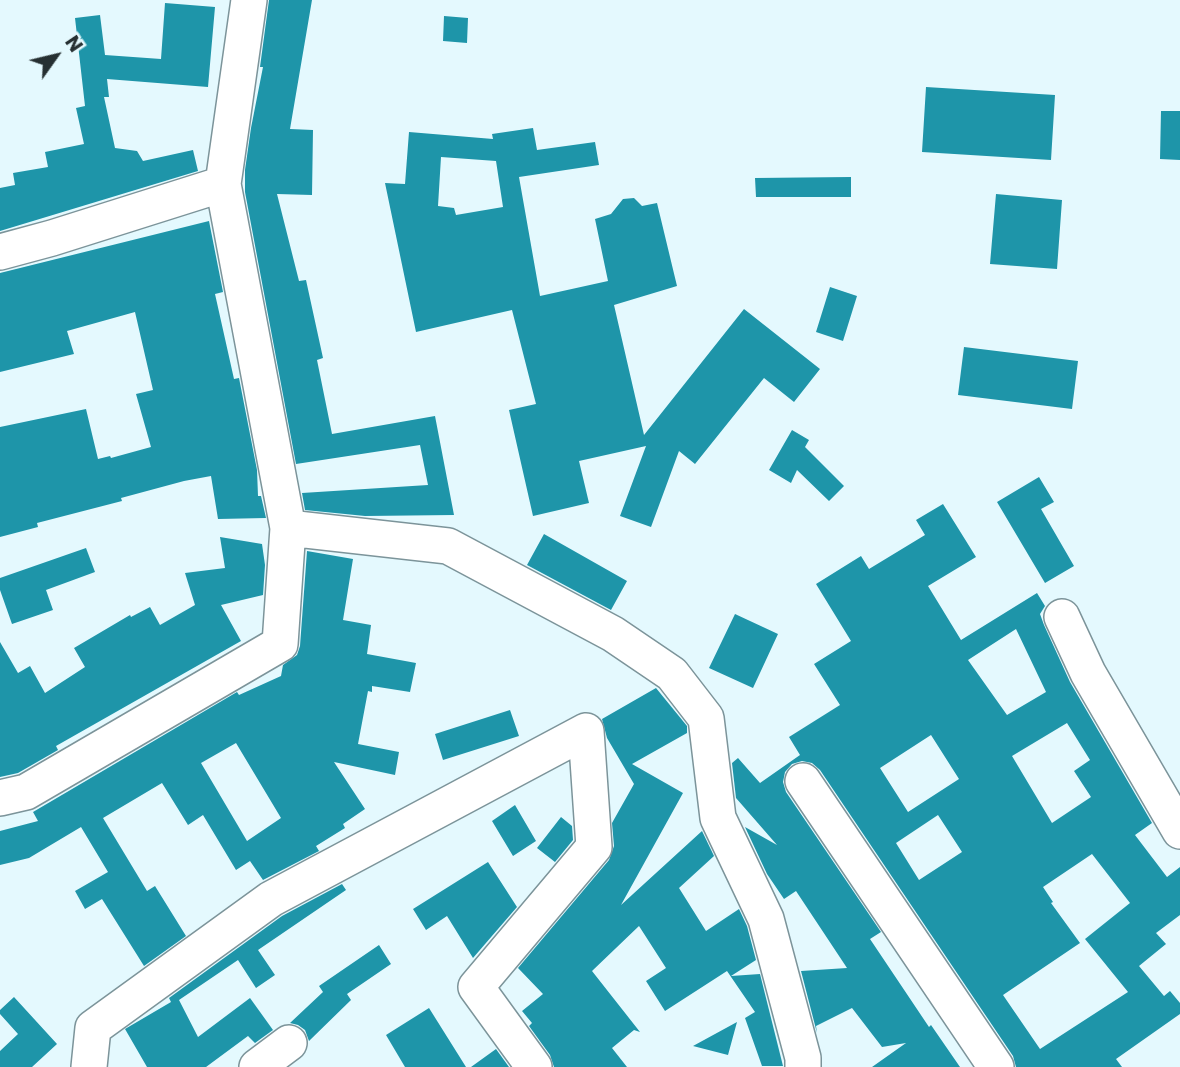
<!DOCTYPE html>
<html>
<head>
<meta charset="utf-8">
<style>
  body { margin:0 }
  #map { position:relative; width:1180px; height:1067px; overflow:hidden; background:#e4f9fe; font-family:Poppins,sans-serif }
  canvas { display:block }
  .north { position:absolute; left:21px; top:21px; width:70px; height:70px; -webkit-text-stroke:5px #e4f9fe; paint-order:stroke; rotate:56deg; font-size:19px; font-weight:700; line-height:28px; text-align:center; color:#263032 }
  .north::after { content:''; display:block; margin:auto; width:24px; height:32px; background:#263032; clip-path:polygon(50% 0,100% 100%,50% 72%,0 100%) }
</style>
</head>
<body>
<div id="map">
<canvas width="1180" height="1067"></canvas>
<div class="north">N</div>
</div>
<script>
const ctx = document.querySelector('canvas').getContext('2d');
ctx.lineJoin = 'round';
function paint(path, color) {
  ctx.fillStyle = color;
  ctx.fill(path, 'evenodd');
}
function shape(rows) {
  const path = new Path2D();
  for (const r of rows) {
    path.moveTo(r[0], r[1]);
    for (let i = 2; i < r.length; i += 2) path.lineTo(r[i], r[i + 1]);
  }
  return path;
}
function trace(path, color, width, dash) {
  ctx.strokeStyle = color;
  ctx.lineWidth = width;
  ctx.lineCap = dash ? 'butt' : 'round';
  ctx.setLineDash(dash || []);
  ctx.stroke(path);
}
paint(shape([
  [269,0,312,0,290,129,313,130,312,195,277,194,299,281,306,280,323,358,317,360,332,434,435,416,454,515,365,516,305,510,302,493,428,485,420,445,296,464,245,192,245,170,251,128,263,67,260,67],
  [165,3,215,7,208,87,107,79,109,97,104,97,115,148,137,151,143,161,193,150,198,171,0,231,0,188,15,185,13,173,48,167,45,152,84,144,76,108,85,106,75,18,100,15,105,55,161,59],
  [444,16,468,18,467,43,443,41],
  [926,87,1055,95,1051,160,922,152],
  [1161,111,1180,111,1180,160,1160,159],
  [533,128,537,150,595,142,599,165,519,177,540,296,608,281,595,219,611,214,623,199,634,198,642,206,657,203,677,286,614,305,644,435,744,309,820,369,794,402,764,378,695,464,679,451,651,527,620,516,646,446,579,461,589,503,533,516,509,410,536,404,512,310,416,332,385,183,405,184,409,132,493,139,492,134],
  [441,157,496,161,503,207,456,215,454,208,438,206],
  [851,177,851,197,756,197,755,178],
  [996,194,1062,200,1057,269,990,264],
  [209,221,223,292,215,294,234,379,239,378,257,470,258,496,261,496,266,518,218,519,211,476,184,481,121,498,122,501,37,523,38,527,0,537,0,427,86,409,98,459,110,456,111,458,151,447,136,394,153,390,135,312,67,331,74,354,0,372,0,273],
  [830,287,857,296,843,341,816,332],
  [964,347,1078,361,1072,409,958,395],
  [792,430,809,440,805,447,844,486,829,501,797,470,791,483,769,470],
  [1039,477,1054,502,1041,509,1074,566,1045,583,997,502],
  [943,504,976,557,928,586,961,640,1037,593,1045,606,1040,614,1044,625,1070,682,1152,823,1135,835,1167,877,1180,867,1180,915,1156,933,1166,944,1139,966,1164,996,1170,991,1180,1003,1180,1014,1116,1059,1122,1067,1016,1067,1013,1056,820,770,812,763,802,761,792,764,785,772,783,782,786,792,881,932,870,939,929,1027,931,1025,960,1067,872,1067,906,1043,882,1047,852,1008,816,1026,817,1033,801,971,847,968,796,891,784,899,767,874,745,827,777,845,736,798,732,763,738,758,760,783,800,755,789,737,840,705,814,664,851,641,816,584,861,556,869,569,925,535,916,520],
  [1016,629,1046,692,1007,715,968,660],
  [1067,723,1090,760,1074,771,1091,797,1052,823,1012,756],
  [931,735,959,779,908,812,880,768],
  [938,815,962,852,919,880,896,843],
  [1092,854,1130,903,1085,939,1128,992,1040,1049,1003,995,1080,943,1051,903,1053,902,1043,887],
  [544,534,627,581,611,610,527,565],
  [220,537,262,544,265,565,263,595,221,605,241,641,56,746,58,750,18,773,0,777,0,642,18,673,30,666,45,693,85,667,74,648,130,615,131,617,150,607,160,625,195,605,185,573,225,568],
  [86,548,95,572,46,590,53,610,12,624,0,590,0,578],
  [307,551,353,559,343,620,371,625,367,654,416,663,410,692,372,686,372,692,368,691,358,744,399,752,395,775,334,762,365,809,343,824,345,828,316,846,319,851,263,880,250,861,236,870,203,815,188,825,162,783,103,818,147,891,155,886,186,936,144,966,102,899,85,909,75,891,108,872,81,827,29,858,0,865,0,831,38,821,33,812,237,692,239,695,281,676,283,665,297,655,300,646],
  [236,743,281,818,247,841,201,763],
  [735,614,778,634,753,688,709,668],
  [656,688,687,726,687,733,632,764,683,793,621,905,702,831,714,856,679,888,706,931,739,909,747,926,756,960,731,976,760,974,783,1066,762,1066,745,1018,755,1012,727,971,665,1011,646,981,666,968,639,926,592,971,640,1032,634,1030,612,1048,627,1067,554,1067,550,1055,529,1026,532,1023,522,1011,543,994,518,968,609,860,614,846,612,823,634,784,607,738,602,719],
  [510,710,519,736,443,760,435,734],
  [515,805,536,841,513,856,492,821],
  [561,817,572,826,573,840,555,862,537,848],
  [488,862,517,907,473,958,447,916,426,930,413,909],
  [342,884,346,890,258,950,275,975,256,988,238,960,179,1000,198,1037,250,998,273,1030,255,1043,248,1036,206,1067,147,1067,125,1029,171,1002,169,998,282,916],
  [379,945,391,964,347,994,351,1000,309,1041,305,1030,298,1025,290,1023,323,992,319,986],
  [14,997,57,1044,32,1067,0,1067,0,1051,18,1034,0,1014,0,1010],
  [429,1008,466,1067,405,1067,386,1035],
  [737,1022,728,1055,693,1046],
  [496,1049,509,1067,471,1067]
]), '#1e95a9');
const minor = shape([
  [0,252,52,238,223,184],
  [288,528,448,546,613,634,672,674,706,718,718,818,766,919,803,1058,803,1067],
  [1062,617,1088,673,1180,831],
  [803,781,996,1067],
  [0,798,26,792,280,644,288,528,223,184,249,0],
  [89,1067,93,1028,271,899,586,731,594,847,476,987,534,1067],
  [257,1067,289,1043]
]);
trace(minor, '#7c949a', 38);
trace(minor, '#fff', 35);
</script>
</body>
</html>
